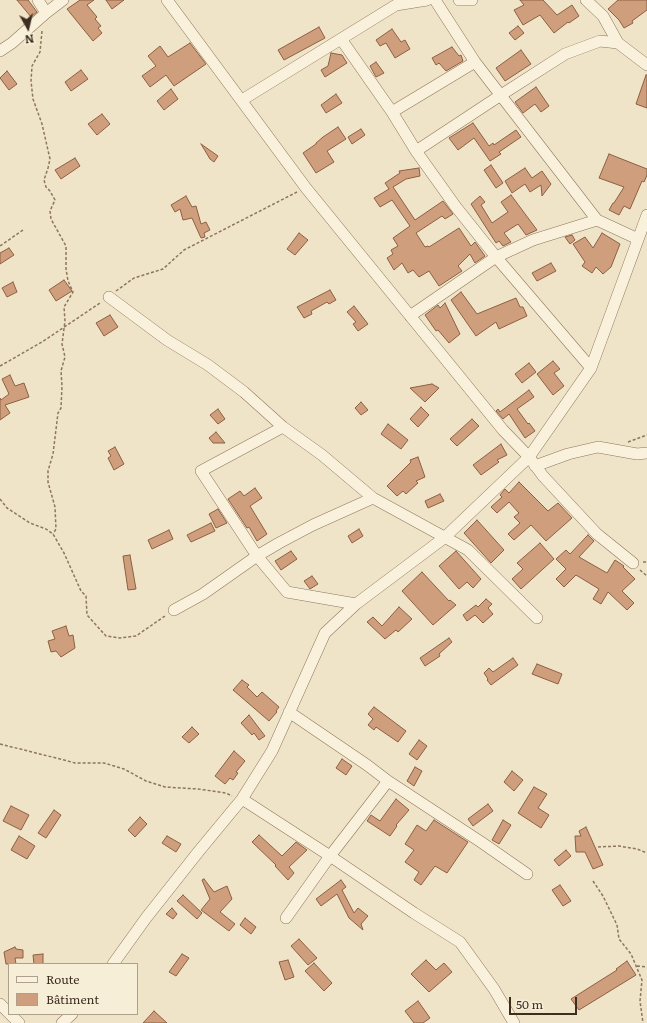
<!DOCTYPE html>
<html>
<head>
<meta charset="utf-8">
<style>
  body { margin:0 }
  #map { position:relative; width:647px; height:1023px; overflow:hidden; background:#f0e4c8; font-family:Literata,serif }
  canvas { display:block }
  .legend { position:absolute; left:8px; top:963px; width:130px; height:52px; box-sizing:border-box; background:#f7eed8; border:1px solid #ada18e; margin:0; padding:5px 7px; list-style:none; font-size:12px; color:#3d2e20 }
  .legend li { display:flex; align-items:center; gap:8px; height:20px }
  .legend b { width:20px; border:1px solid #ada18e }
  .north { position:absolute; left:8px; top:8px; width:40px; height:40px; -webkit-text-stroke:3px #f7eed8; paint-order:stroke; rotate:172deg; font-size:11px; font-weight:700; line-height:16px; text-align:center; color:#3d2e20 }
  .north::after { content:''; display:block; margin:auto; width:14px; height:18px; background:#3d2e20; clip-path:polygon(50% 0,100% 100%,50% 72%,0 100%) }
  .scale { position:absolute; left:509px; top:997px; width:68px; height:18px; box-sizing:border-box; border:2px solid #3d2e20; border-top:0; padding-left:5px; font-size:12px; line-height:14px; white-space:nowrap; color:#3d2e20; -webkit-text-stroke:3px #f7eed8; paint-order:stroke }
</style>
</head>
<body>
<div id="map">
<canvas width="647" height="1023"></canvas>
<ul class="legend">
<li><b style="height:5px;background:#faf1dc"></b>Route</li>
<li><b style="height:11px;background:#cf9f7d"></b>Bâtiment</li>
</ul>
<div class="north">N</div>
<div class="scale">50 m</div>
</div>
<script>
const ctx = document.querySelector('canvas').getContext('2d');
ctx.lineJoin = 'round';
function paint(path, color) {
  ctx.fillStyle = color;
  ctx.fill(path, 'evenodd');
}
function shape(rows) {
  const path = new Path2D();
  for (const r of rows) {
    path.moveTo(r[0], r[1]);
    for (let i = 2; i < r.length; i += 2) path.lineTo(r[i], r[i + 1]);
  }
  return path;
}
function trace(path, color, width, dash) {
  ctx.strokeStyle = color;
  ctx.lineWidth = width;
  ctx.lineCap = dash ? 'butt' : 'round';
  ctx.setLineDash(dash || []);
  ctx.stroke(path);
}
const building = shape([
  [17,0,28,0,37,12,31,17,17,0],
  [80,0,94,0,87,5,97,17,95,19,101,26,98,28,102,33,93,41,67,9,80,0],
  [106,0,124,0,112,9,106,0],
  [520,0,543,0,557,15,572,5,579,16,569,23,568,22,554,33,540,15,523,25,514,10,524,5,520,0],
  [618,0,647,0,647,10,632,21,633,23,624,28,619,20,608,9,618,0],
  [518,26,524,33,515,40,509,33,518,26],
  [319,27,325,38,284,60,278,50,319,27],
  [392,29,401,42,405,40,410,49,395,58,386,43,380,46,376,40,392,29],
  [190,43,206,64,174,86,166,75,150,87,142,76,156,66,148,56,160,46,168,57,190,43],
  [452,47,459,56,461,55,463,61,446,71,439,63,436,65,432,58,452,47],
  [521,50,531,64,505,81,496,68,521,50],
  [331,53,342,55,347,63,325,77,321,70,328,66,331,53],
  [376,62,384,73,376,77,370,66,376,62],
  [81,70,88,79,71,91,65,82,81,70],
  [7,71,17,84,9,90,0,78,7,71],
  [646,75,647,75,647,108,636,104,646,75],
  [536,87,549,106,541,112,535,104,523,113,515,102,536,87],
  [171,89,178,99,164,110,157,101,171,89],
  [336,94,342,103,326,113,321,105,336,94],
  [102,114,110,124,97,135,88,124,102,114],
  [473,123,489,146,493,143,494,145,516,130,521,137,499,152,501,154,490,161,474,138,458,150,449,138,473,123],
  [338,127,346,139,327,151,334,162,316,173,303,153,316,144,316,143,323,137,338,127],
  [361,129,365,135,352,144,348,137,361,129],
  [201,144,218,156,214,162,210,159,201,144],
  [609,154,647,169,647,175,644,182,642,181,630,209,624,206,619,215,609,210,613,203,614,203,624,187,599,178,609,154],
  [75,158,80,166,61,179,55,170,75,158],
  [491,165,503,183,496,188,484,170,491,165],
  [419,168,420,176,406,179,393,187,415,220,443,201,453,214,445,219,442,216,416,233,425,247,428,246,429,247,459,228,471,246,475,242,485,256,475,263,470,254,458,266,462,271,439,286,429,271,419,277,413,270,408,273,402,263,394,270,387,258,393,254,391,250,398,246,393,238,410,226,392,200,380,207,374,198,389,189,385,183,400,173,399,171,419,168],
  [525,168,532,178,542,171,551,184,542,196,541,185,530,192,525,184,512,193,505,181,525,168],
  [511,195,537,230,526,235,518,224,504,233,511,242,503,246,499,241,496,243,471,204,480,196,485,202,481,205,492,223,508,212,501,202,511,195],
  [186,196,192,207,196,206,201,224,206,222,210,230,204,233,205,237,201,238,192,218,183,220,180,209,175,212,171,205,186,196],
  [299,233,308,240,295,255,287,249,299,233],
  [602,233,620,244,611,267,603,274,596,267,592,273,582,266,585,262,573,244,585,237,593,248,602,233],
  [572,235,575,240,570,244,565,237,572,235],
  [9,248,14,255,0,264,0,253,9,248],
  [551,263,556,271,537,281,532,273,551,263],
  [64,280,72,291,56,301,49,290,64,280],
  [13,282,17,292,7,297,2,288,13,282],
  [330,290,336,300,329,304,327,302,311,311,312,314,304,318,297,307,330,290],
  [461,292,477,314,516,298,520,307,523,307,527,316,499,329,496,322,476,336,451,300,461,292],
  [445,303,460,334,449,343,438,330,436,331,425,315,438,305,440,308,445,303],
  [354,306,368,324,358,331,353,324,356,322,347,312,354,306],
  [110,315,118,327,104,336,96,323,110,315],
  [553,361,560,369,554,373,564,386,553,395,537,374,553,361],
  [529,363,536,372,522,383,515,374,529,363],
  [10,375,15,386,24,383,29,397,5,405,10,413,0,420,0,398,1,400,9,394,2,379,10,375],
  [432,384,439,388,425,402,410,388,432,384],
  [529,390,534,397,517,409,528,424,529,423,535,431,525,438,509,414,503,419,496,411,498,409,500,412,529,390],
  [361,402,368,410,361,415,355,408,361,402],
  [421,407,429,415,418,427,410,419,421,407],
  [218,409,225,419,218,424,210,415,218,409],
  [472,419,479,426,457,446,450,439,472,419],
  [388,424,408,440,401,449,381,434,388,424],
  [216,432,225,443,213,443,209,438,216,432],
  [501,444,507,455,497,460,499,462,481,475,473,465,501,444],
  [115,447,124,464,114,470,108,458,111,456,108,451,115,447],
  [418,457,425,477,416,481,418,483,406,494,403,491,397,496,387,486,411,462,410,460,418,457],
  [519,482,548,511,558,503,572,518,546,541,531,525,514,540,508,534,520,523,514,517,519,513,509,502,497,513,491,507,502,497,500,495,505,489,509,493,519,482],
  [255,488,262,498,250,506,267,534,257,541,249,527,247,528,228,499,240,491,244,496,255,488],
  [440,494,444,501,428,508,425,501,440,494],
  [218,509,227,523,216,528,209,514,218,509],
  [477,520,504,550,491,563,464,533,477,520],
  [211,523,215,531,191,542,187,535,211,523],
  [359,529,363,536,352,543,348,536,359,529],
  [169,530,173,539,152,549,148,540,169,530],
  [588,535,594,541,579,557,607,573,615,560,624,566,623,567,635,579,622,591,634,603,627,610,608,592,601,604,593,599,599,589,576,575,564,587,556,579,566,569,556,559,566,550,570,554,588,535],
  [540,543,554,559,521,589,512,579,523,569,517,563,540,543],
  [291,551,297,559,281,570,275,561,291,551],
  [456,551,481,579,473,588,467,582,459,589,439,566,456,551],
  [130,555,136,589,128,590,123,556,130,555],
  [422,572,449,601,450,600,456,605,433,625,402,591,422,572],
  [312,576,318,584,310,589,304,581,312,576],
  [486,599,492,604,488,608,493,614,483,623,475,615,467,621,463,615,476,605,478,607,486,599],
  [399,607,412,619,398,632,396,630,385,639,367,622,373,617,382,626,399,607],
  [66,626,69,636,73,635,75,648,61,657,56,651,51,652,48,641,55,639,52,631,66,626],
  [449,638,452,642,439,654,440,656,425,666,420,658,449,638],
  [513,658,518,665,491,685,487,680,488,679,484,673,489,668,493,672,513,658],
  [537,664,562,674,558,684,532,674,537,664],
  [242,680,249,685,247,687,257,697,262,692,279,707,276,711,277,712,269,721,233,690,242,680],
  [374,707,406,731,398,742,376,727,374,730,368,725,373,719,368,714,374,707],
  [249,715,265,736,259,740,254,733,252,735,241,723,249,715],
  [192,727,199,734,189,743,182,737,192,727],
  [419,740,427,746,417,760,409,754,419,740],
  [234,751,245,761,236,772,238,773,233,780,230,778,225,784,215,776,234,751],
  [342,759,352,766,346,775,336,768,342,759],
  [415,767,422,771,414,786,407,781,415,767],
  [512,771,523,780,514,791,504,782,512,771],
  [534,787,547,794,538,808,549,815,541,828,518,813,534,787],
  [396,799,409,810,396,825,397,826,390,836,367,821,371,815,380,821,396,799],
  [488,804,493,811,473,826,468,819,488,804],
  [11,806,29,815,21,830,3,821,11,806],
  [54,810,61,815,46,838,38,833,54,810],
  [140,817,147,824,135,837,128,830,140,817],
  [434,820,468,842,447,873,435,866,421,885,414,880,419,872,405,862,414,850,405,844,417,825,426,831,434,820],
  [503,820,511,825,499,844,492,840,503,820],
  [586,827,603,865,593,869,585,852,576,852,575,836,581,836,579,831,586,827],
  [259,835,282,856,296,842,307,850,289,867,294,873,288,880,275,866,276,865,252,842,259,835],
  [19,836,35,846,27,859,11,850,19,836],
  [167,836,181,844,176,852,162,843,167,836],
  [566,850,571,856,559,866,554,860,566,850],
  [204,879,214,892,227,886,232,899,220,912,235,924,229,931,201,910,210,899,202,880,204,879],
  [341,880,346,887,342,890,354,913,358,908,368,916,361,924,363,930,349,918,337,894,321,906,316,899,341,880],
  [560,885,571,901,563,906,552,890,560,885],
  [183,895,202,913,197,919,177,901,183,895],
  [172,908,177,914,173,919,166,914,172,908],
  [245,918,256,927,251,934,240,925,245,918],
  [299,939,317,958,308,965,291,946,299,939],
  [15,947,16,949,23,950,23,958,15,958,16,964,6,964,4,952,15,947],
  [43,954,43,964,34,964,33,955,43,954],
  [182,954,189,958,176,976,169,972,182,954],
  [288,960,294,977,285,980,279,962,288,960],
  [426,960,436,970,444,963,452,972,429,992,411,974,426,960],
  [627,961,636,975,579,1010,571,999,617,970,616,969,627,961],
  [314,963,332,983,324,991,305,971,314,963],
  [418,1001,430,1018,423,1023,414,1023,405,1011,418,1001],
  [154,1011,167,1023,143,1023,154,1011]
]);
paint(building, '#cf9f7d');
trace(building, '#8d5f41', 1);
const minor = shape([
  [38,0,46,13],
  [167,0,306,188,503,430,529,457,543,476,597,534,633,563],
  [435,0,475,62,597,220,638,239],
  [459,0,472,0],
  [586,0,603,16,618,43],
  [341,39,392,112,416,151,456,207,496,257,591,368],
  [0,51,12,43,46,13,63,0],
  [242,100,396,5,427,0],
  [392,112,475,62],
  [416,151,501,95,565,54,600,41,618,43,647,65],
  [109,297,167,340,208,365,244,392,283,427,322,455,373,498,468,550,537,618],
  [410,316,496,257,533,240,597,220],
  [283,427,201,471,257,556,287,592,356,604],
  [535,466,568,454,598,447,637,454,647,453],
  [174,610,203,594,257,556,279,543,313,525,373,498],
  [289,712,367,765,388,781,481,842,527,874],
  [242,799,330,856,414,913,460,942,494,989,514,1023],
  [286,918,330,856,388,781],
  [113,964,146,918,199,851,242,799,272,751,325,633,356,604,444,538,529,457,591,368,647,215],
  [0,1004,9,1013],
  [10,1014,19,1023],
  [62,1023,72,1014]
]);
trace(minor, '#8d765c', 12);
trace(shape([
  [42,31,40,52,32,66,31,81,33,99,42,124,50,159,48,168,44,180,46,187,50,191,55,200,50,211,51,219,66,246,66,269,68,281,73,292,64,307,65,321,62,344,65,357,61,371,62,386,61,408,58,413,53,454,48,471,48,482,55,507,56,529,53,534],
  [0,246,23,230],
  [116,291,134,278,163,269,184,250,297,192],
  [0,366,42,342,100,303],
  [628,442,647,435],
  [0,499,7,508,30,523,46,529,53,534,64,553,81,591,86,596,87,615,106,636,120,638,136,636,165,616],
  [643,562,647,562],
  [640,570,647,576],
  [0,744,64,760,75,763,104,763,124,769,146,781,165,787,198,789,226,793,232,796],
  [598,847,619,846,637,849,647,853],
  [593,881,603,896,617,925,619,939,631,954,642,980,640,1001,643,1023],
  [637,966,647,967]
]), '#8d765c', 1.5, [3, 2]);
trace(minor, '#faf1dc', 11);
</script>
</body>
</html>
